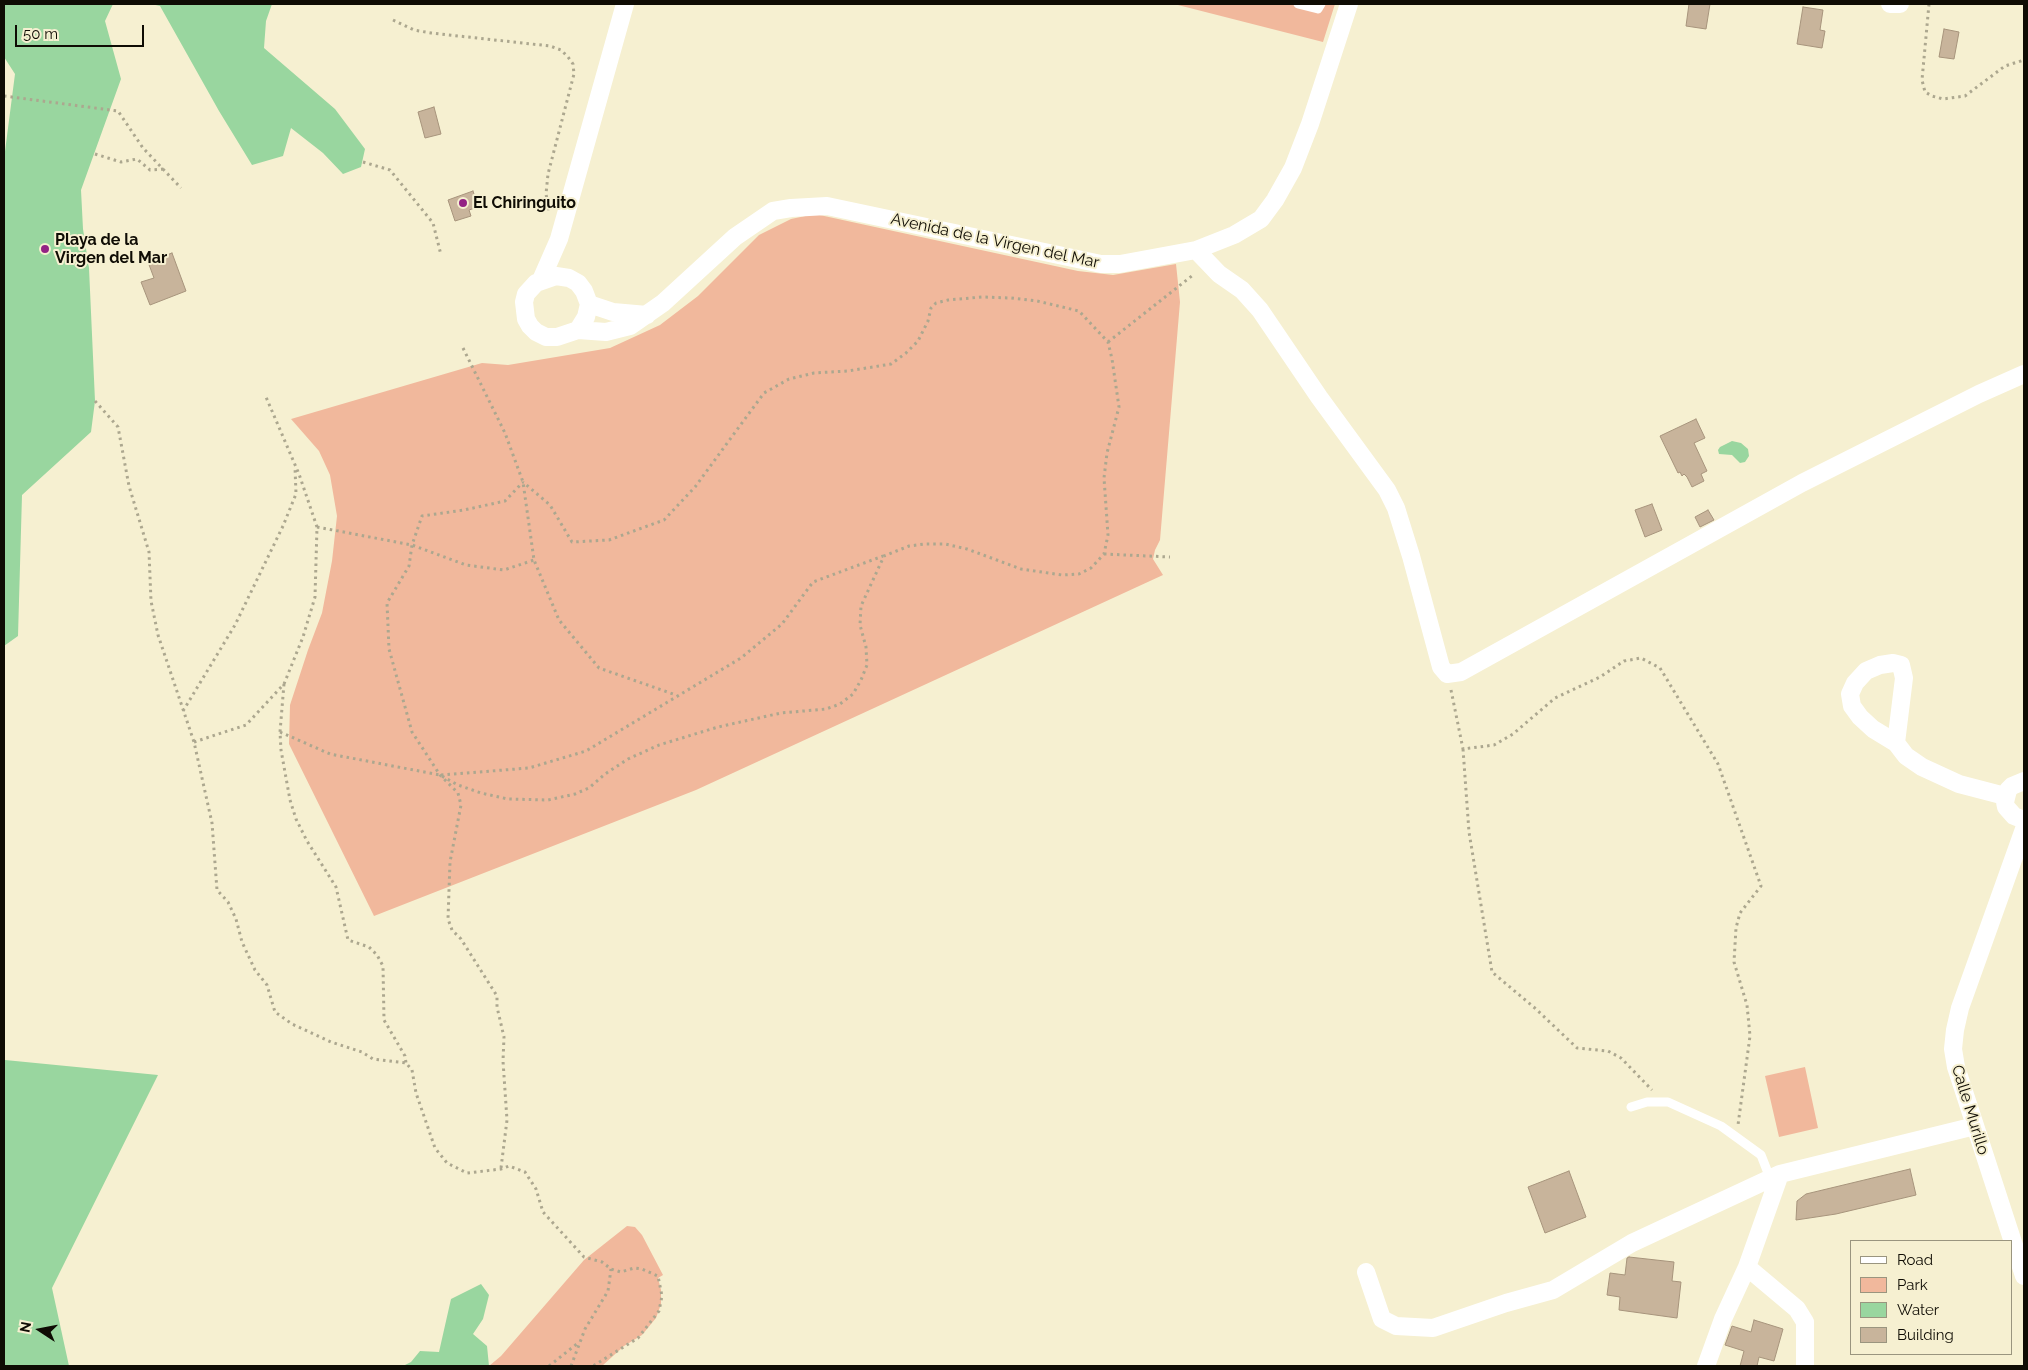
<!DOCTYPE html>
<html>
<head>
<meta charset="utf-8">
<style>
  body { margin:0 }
  #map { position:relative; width:2028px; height:1370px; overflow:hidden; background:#f6f0d1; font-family:Raleway,sans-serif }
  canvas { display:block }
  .frame { position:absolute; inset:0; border:5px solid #0f0c04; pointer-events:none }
  .legend { position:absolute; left:1850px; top:1240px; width:162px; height:115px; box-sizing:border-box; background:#f6f0d1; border:1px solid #9a957f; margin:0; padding:6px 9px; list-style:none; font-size:15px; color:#0f0c04 }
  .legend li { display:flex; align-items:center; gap:10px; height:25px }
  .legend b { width:25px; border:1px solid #9a957f }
  .north { position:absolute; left:15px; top:1305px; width:50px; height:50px; -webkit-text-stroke:4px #f6f0d1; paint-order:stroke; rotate:281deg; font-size:14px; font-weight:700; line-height:20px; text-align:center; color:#0f0c04 }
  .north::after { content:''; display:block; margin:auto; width:18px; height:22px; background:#0f0c04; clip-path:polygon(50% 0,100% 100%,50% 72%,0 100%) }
  .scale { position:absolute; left:15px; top:25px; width:129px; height:22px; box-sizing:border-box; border:2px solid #0f0c04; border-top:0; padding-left:6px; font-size:15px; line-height:18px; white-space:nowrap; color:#0f0c04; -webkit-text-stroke:4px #f6f0d1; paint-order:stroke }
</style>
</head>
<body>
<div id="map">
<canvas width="2028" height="1370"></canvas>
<div class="frame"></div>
<ul class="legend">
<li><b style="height:6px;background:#fff"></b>Road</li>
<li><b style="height:14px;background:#f1b89c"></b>Park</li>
<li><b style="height:14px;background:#99d69f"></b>Water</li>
<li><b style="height:14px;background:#c8b49b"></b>Building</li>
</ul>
<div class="north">N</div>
<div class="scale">50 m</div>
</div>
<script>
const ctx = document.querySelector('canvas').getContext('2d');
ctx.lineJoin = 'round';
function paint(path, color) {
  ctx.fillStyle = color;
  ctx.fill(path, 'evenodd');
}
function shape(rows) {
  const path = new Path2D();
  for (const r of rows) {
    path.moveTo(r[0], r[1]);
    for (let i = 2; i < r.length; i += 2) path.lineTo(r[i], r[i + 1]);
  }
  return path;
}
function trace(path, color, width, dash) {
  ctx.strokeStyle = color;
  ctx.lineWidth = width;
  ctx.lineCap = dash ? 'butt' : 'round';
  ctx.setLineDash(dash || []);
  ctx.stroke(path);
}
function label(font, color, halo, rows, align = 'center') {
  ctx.font = font + ' Raleway,sans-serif';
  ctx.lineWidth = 4;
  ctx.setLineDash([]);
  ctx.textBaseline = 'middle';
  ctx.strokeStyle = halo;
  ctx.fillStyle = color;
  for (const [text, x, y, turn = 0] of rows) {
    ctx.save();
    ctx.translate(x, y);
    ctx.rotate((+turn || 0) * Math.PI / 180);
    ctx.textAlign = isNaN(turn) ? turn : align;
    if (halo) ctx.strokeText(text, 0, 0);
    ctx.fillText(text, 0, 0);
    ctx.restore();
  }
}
paint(shape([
  [1174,4,1335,4,1323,42],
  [815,214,1078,271,1113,275,1176,264,1180,302,1160,540,1155,550,1153,559,1163,575,696,790,374,916,289,744,290,705,308,650,322,613,332,561,337,516,330,475,319,451,291,419,482,363,508,365,610,348,660,325,698,296,759,235,791,219],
  [1805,1067,1818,1128,1779,1137,1765,1076],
  [627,1226,635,1227,642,1235,663,1275,658,1278,661,1290,661,1304,656,1318,642,1335,624,1346,602,1366,489,1366,501,1356,584,1260]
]), '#f1b89c');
paint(shape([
  [4,4,113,4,105,21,121,79,81,190,83,229,89,268,95,401,91,432,22,495,18,636,4,646,4,159,15,74,4,57],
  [151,4,272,4,266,21,264,48,335,109,365,149,361,167,343,174,323,153,291,128,283,156,252,165,219,111,160,6],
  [1732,441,1741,443,1748,449,1749,456,1745,462,1740,463,1732,455,1719,454,1718,450,1720,447],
  [4,1058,5,1060,158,1075,52,1288,69,1366,4,1366],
  [481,1284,489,1295,483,1319,473,1334,487,1346,489,1366,403,1366,411,1362,420,1351,439,1352,451,1299]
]), '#99d69f');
const building = shape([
  [1689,4,1710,4,1706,29,1686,26,1689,4],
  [1803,7,1823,10,1820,30,1825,31,1822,48,1797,44,1803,7],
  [1944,29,1959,32,1954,59,1939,57,1944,29],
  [434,107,441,134,425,138,418,112,434,107],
  [473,191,478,207,469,210,471,216,455,221,448,200,473,191],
  [172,253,186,291,150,305,141,282,154,278,148,262,172,253],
  [1696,419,1705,438,1694,443,1707,471,1701,474,1704,481,1692,487,1687,477,1684,474,1682,476,1680,472,1678,473,1660,436,1696,419],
  [1652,504,1662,530,1645,537,1635,510,1652,504],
  [1708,510,1714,520,1700,527,1695,517,1708,510],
  [1910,1169,1916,1195,1836,1214,1796,1220,1797,1201,1806,1194,1910,1169],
  [1569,1171,1586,1217,1545,1233,1528,1187,1569,1171],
  [1629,1257,1674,1262,1672,1281,1681,1282,1677,1318,1619,1310,1620,1297,1607,1295,1610,1273,1625,1275,1627,1258,1629,1257],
  [1754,1320,1783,1329,1774,1361,1759,1357,1757,1366,1740,1366,1744,1351,1725,1345,1732,1326,1751,1332,1754,1320]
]);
paint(building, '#c8b49b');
trace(building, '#a7947c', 1);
trace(shape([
  [1929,4,1922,80,1925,92,1932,96,1943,99,1965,96,2005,66,2024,60],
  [393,20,414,30,431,33,550,46,561,50,568,57,573,64,574,74,548,174,546,194,549,211],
  [4,96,118,111,143,148,181,188],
  [95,154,121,162,137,159,150,170,164,169],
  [363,162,390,170,433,223,441,255],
  [1108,342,1193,275],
  [463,348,505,433,523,482,534,560,559,620,599,668,676,695],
  [95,401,118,427,129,486,149,552,151,601,158,635,194,742,212,823,217,890,228,902,236,919,242,942,255,970,267,985,275,1012,292,1024,331,1042,362,1052,373,1059,406,1063,412,1070,416,1093,435,1148,447,1163,467,1173,501,1169,509,1166,525,1172,536,1189,543,1212,584,1257,602,1262,611,1269,621,1272,634,1268,642,1269,658,1276,662,1296,659,1311,638,1338,593,1366],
  [317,527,412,545,466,565,504,570,534,560],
  [1104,554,1170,557],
  [284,684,280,732,281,750,290,800,296,819,307,841,336,887,348,940,369,947,377,955,383,966,384,1020,405,1056,406,1063],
  [1451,690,1463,749,1494,745,1513,734,1555,698,1600,677,1624,661,1641,658,1660,668,1718,764,1761,886,1740,913,1736,928,1734,962,1747,1005,1750,1036,1738,1125],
  [183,711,235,625,283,526,296,494,295,467],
  [280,732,330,754,440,775,458,785,481,793,508,799,548,800,575,794,589,788,605,774,628,759,659,745,718,727,781,713,826,709,840,704,853,694,861,680,867,665,866,647,860,625,861,606,884,556,909,546,925,544,945,544,967,549,1021,569,1062,575,1079,574,1091,568,1104,554,1108,535,1104,478,1107,453,1119,407,1112,359,1108,342,1079,311,1037,301,1011,298,982,297,948,300,936,303,931,308,928,321,918,341,906,353,891,364,848,371,814,373,789,379,764,393,695,487,664,520,609,540,572,542,550,505,523,482],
  [194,742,246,725,284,684,303,637,315,597,317,527,299,474,266,397],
  [1463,749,1469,832,1492,972,1536,1009,1577,1048,1608,1051,1621,1058,1652,1090],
  [441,775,529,768,586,751,741,658,782,624,813,582,883,556],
  [501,1168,507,1120,503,1061,504,1037,497,1007,497,996,461,939,452,930,448,919,450,862,461,805,458,793,440,775,412,732,389,649,387,603,409,566,412,545,422,516,464,510,505,501,523,482],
  [549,1366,578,1343],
  [571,1366,585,1329,608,1291,611,1269]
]), '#aca78f', 3, [2.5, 4]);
trace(shape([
  [1298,4,1318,9,1321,4],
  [1631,1107,1647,1102,1668,1102,1721,1126,1761,1155,1770,1178]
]), '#fff', 9);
trace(shape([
  [1890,4,1900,4],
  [1196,250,1219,274,1242,290,1260,310,1319,397,1387,490,1396,508,1411,556,1441,667,1447,674,1461,672,1802,483,1979,394,2024,374],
  [556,276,569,278,578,283,584,291,589,304,586,317,578,330,557,337,546,337,536,332,530,326,526,319,524,302,526,294,536,283,556,276],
  [541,280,559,239,625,4],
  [589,304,613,312,647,315],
  [578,330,606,332,630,326,663,303,735,237,773,211,791,208,827,206,1101,264,1120,264,1196,250,1234,235,1261,219,1275,200,1293,168,1310,124,1349,4],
  [1896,743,1904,678,1901,665,1893,663,1880,665,1866,671,1855,683,1850,694,1852,706,1860,717,1873,729,1896,743,1906,756,1922,767,1959,784,2005,796],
  [2024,781,2012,786,2008,790,2005,802,2006,807,2014,816,2024,820],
  [2024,829,1960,1008,1955,1030,1953,1049,1956,1067,2024,1276],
  [1747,1267,1797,1309,1805,1322,1805,1366],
  [1366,1272,1382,1319,1396,1326,1433,1328,1506,1303,1553,1290,1632,1243,1780,1174,1975,1126],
  [1706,1366,1723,1319,1747,1267,1780,1174]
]), '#fff', 18);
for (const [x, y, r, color] of [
  [463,203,5,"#932384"],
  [45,249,5,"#932384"]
]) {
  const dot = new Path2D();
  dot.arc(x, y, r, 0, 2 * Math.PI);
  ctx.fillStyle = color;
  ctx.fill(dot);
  trace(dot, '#f6f0d1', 2);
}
label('bold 16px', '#0f0c04', '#f6f0d1', [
  ["El Chiringuito",473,203],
  ["Playa de la",55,240],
  ["Virgen del Mar",55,258]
], 'left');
label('16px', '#0f0c04', '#f6f0d1', [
  ["Avenida de la Virgen del Mar",995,241,12],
  ["Calle Murillo",1970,1110,73]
]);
</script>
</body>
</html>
